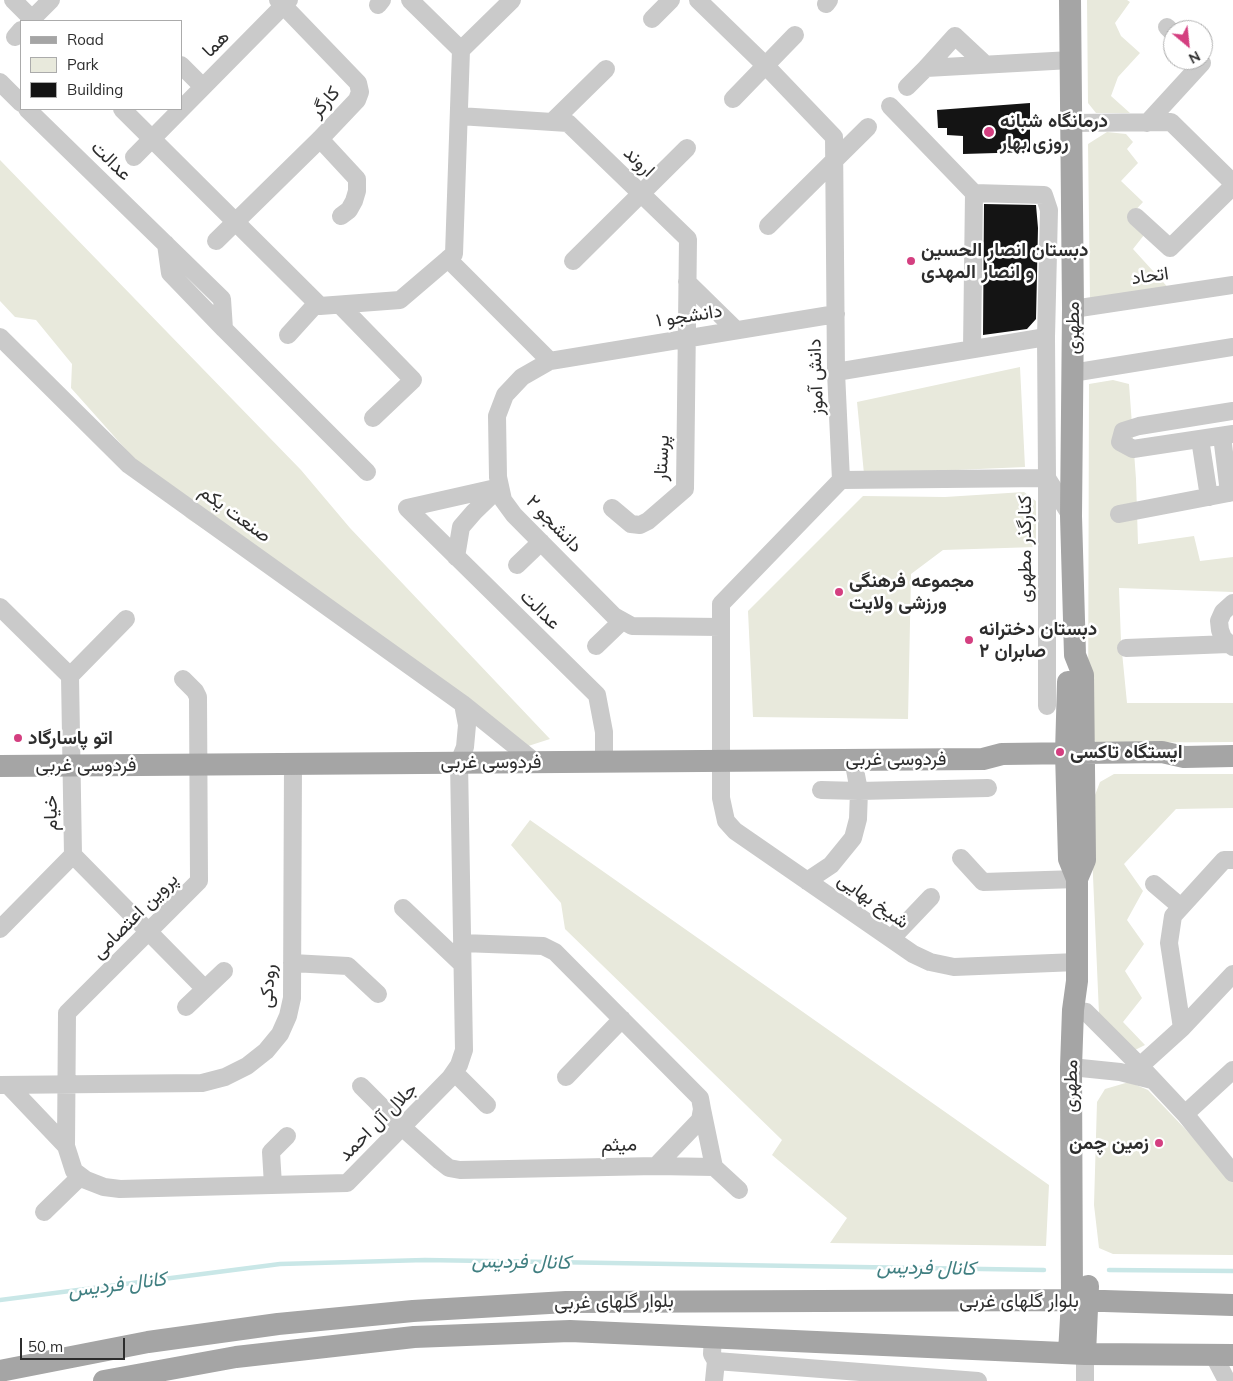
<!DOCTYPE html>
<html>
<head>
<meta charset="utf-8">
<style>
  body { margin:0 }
  #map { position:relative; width:1233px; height:1381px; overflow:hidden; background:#fff; font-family:Mulish,sans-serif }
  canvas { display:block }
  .legend { position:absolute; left:20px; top:20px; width:162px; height:90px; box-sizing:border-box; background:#fff; border:1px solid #ababab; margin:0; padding:6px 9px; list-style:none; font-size:15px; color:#2d2d2d }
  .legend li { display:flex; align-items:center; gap:10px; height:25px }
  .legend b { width:25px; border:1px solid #ababab }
  .north { position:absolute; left:1163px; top:20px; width:50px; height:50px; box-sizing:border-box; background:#fff; border:1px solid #ababab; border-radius:50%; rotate:152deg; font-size:14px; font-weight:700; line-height:20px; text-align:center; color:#2d2d2d }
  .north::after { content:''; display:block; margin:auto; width:18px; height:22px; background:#d43f80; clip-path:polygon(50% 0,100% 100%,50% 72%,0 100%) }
  .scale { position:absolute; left:20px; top:1338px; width:105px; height:22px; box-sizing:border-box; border:2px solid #2d2d2d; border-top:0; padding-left:6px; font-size:15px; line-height:18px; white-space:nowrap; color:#2d2d2d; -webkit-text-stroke:4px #fff; paint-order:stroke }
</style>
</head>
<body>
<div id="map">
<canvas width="1233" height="1381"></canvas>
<ul class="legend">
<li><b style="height:6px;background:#a5a5a5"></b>Road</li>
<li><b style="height:14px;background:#e8e9dc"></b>Park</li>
<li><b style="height:14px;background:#141414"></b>Building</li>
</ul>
<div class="north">N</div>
<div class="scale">50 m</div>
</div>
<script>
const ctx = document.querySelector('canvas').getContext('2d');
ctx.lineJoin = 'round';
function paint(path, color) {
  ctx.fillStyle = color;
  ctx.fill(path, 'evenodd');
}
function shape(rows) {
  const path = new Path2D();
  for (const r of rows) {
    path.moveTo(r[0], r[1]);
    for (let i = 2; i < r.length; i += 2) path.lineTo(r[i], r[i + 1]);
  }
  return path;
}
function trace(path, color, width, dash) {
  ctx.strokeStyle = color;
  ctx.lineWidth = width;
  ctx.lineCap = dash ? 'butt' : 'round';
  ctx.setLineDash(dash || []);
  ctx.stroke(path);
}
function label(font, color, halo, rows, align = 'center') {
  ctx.font = font + ' Mulish,Vazirmatn,sans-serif';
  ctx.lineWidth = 5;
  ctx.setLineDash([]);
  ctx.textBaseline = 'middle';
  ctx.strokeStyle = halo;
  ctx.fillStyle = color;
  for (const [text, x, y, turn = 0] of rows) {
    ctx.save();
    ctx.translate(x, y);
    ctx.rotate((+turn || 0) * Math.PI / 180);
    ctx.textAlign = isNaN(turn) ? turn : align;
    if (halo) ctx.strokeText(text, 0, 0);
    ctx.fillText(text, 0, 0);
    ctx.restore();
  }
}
paint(shape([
  [1087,0,1127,0,1130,2,1115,23,1121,36,1140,53,1118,77,1111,96,1130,113,1096,113,1088,103],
  [1107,132,1126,134,1133,142,1127,149,1138,163,1121,181,1143,202,1132,214,1148,230,1133,249,1173,293,1090,300,1088,144],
  [0,160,301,470,350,528,550,739,522,748,321,607,187,518,71,388,72,364,36,320,15,317,0,301],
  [1020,367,1025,467,864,474,857,402],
  [1113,380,1129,384,1136,479,1138,544,1194,536,1200,561,1233,557,1233,592,1119,588,1121,642,1127,703,1233,703,1233,742,1096,743,1088,729,1089,384],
  [1024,492,1036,501,1036,547,943,550,911,574,908,719,753,717,748,611,863,496,945,497],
  [1114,774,1233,774,1233,808,1176,809,1124,864,1143,891,1127,920,1144,944,1125,971,1142,998,1123,1022,1145,1045,1133,1051,1099,1014,1091,830,1095,795,1100,782],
  [530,820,1049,1185,1046,1246,830,1243,847,1218,772,1155,782,1140,565,929,561,903,511,845],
  [1129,1082,1148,1090,1233,1179,1233,1255,1113,1254,1099,1248,1094,1205,1097,1102,1105,1089]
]), '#e8e9dc');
trace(shape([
  [1109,1270,1233,1271],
  [0,1300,280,1264,425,1260,1044,1270]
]), '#c9e7e7', 4.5);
paint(shape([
  [1030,103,1030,152,963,154,963,136,947,135,947,128,938,128,937,110],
  [984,204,1036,205,1038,228,1036,319,1027,329,983,335]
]), '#141414');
trace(shape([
  [13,0,34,21],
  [410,0,461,50,454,254,448,259,550,361],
  [698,0,766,66,834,137,836,372,841,480,721,604,721,798,726,821,735,831,913,954,930,962,954,967,1077,962],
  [826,4,829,0],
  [378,5,382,0],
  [652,19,671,0],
  [30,21,51,0],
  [1167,27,1173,33],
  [15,37,21,30],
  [461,50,512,0],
  [181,65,203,87],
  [926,68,955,36,985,64],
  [0,82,21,103],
  [907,87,926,68,1071,60],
  [733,99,795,35],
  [890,106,974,193,972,349],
  [27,109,222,299,224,329,367,472],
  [122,109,320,306,400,300,448,259],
  [459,116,568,123,688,239,685,489,648,521,640,525,631,524,612,508],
  [552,122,606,69],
  [1072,123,1171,122,1233,183],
  [1147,123,1202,63,1199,60],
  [320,139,357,179,357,191,354,201,349,210,341,216],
  [134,157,289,0],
  [974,193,1044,195,1049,210,1046,337,1047,478,1071,516],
  [1136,217,1170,248,1233,186],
  [768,226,868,127],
  [216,241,320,139,357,100,360,92,358,83,278,0],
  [166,244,170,273,224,329],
  [573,261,687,148],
  [687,282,736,330],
  [340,305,413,380,373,418],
  [1073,309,1233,285],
  [288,335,317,303],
  [0,337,129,465,463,704,535,762],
  [836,372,1046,337],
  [1072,373,1233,347],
  [1233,411,1139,426,1123,431,1120,442,1133,449,1233,434],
  [1222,436,1229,493],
  [1200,439,1209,497],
  [841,480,1047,478,1047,706],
  [407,508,597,695,604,732,604,761],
  [407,508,500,487,474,512,461,527,456,557],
  [1119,514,1233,492],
  [517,565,541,542],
  [1233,603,1223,612,1219,621,1220,630,1223,638,1233,647],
  [0,607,70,676,73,855,0,929],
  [721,627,632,626,614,616,514,515,503,500,498,477,497,416,505,395,522,377,550,361,836,314],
  [596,646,622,621],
  [1126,648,1229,644],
  [70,676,126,619],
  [183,679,195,691,198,697,199,881,67,1013,66,1146,74,1171,86,1180,104,1187,120,1189,347,1183,450,1078,459,1065,464,1050,459,762,465,747,467,725,463,704],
  [821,790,859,791,988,788],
  [73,855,205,989],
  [961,858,983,882,1077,879],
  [807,881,831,865,853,838,858,819,859,791,853,759],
  [1154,884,1181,907],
  [403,908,462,964],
  [891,939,931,897],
  [292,963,348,966,378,994],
  [186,1007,224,971],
  [1073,1010,1086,1012,1140,1066,1185,1114,1233,1173],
  [1182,1028,1169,943,1173,916,1224,860,1233,860],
  [1140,1066,1182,1028,1233,974],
  [1071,1067,1120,1072,1152,1080],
  [454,1072,487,1105],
  [566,1077,622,1019],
  [0,1085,202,1083,225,1077,247,1066,266,1051,280,1034,288,1016,292,998,293,764],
  [8,1085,66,1146],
  [361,1086,402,1127,440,1161,449,1168,460,1170,656,1166,700,1120,702,1109,700,1098,555,952,543,946,462,943],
  [702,1109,714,1167],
  [1185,1114,1233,1070],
  [656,1166,714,1167,739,1190],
  [273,1185,271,1152,287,1136],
  [44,1212,81,1176],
  [713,1336,712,1354,716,1361,978,1381],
  [1214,1356,1227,1381],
  [714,1381,716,1361],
  [1085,1381,1085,1354]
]), '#cacaca', 18);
trace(shape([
  [1070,0,1073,309,1071,516,1075,655,1083,675,1085,860,1077,879],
  [1068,682,1066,753,1069,859,1077,879,1077,981,1073,1010,1071,1067,1072,1300,1069,1353],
  [0,766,983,759,1002,754,1162,752,1184,757,1233,756],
  [1085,1354,1088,1286],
  [0,1371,148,1342,278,1324,413,1311,566,1302,1072,1300,1233,1305],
  [104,1381,236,1357,414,1337,570,1331,1085,1354,1233,1355]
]), '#a5a5a5', 22);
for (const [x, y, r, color] of [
  [989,132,6,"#d43f80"],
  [911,261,5,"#d43f80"],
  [839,592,5,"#d43f80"],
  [969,640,5,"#d43f80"],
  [18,738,5,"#d43f80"],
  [1060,752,5,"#d43f80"],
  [1159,1143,5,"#d43f80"]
]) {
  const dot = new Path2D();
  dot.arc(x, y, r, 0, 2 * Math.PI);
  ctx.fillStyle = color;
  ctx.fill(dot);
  trace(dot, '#fff', 2);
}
label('19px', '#2d2d2d', '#fff', [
  ["هما",216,44,-45],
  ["کارگر",325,102,-48],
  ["عدالت",111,161,44],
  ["اروند",639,162,44],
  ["اتحاد",1150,276,-8],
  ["دانشجو ۱",689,316,-9],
  ["مطهری",1073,328,-90],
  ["دانش آموز",816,377,-92],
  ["پرستار",662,458,-87],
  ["صنعت یکم",235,514,36],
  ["دانشجو ۲",554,524,46],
  ["کنارگذر مطهری",1025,549,-90],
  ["عدالت",540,610,44],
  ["فردوسی غربی",896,759],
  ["فردوسی غربی",491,762],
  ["فردوسی غربی",86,765],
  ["خیام",51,813,-91],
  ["شیخ بهایی",873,901,35],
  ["پروین اعتصامی",135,916,-45],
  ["رودکی",268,986,-85],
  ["مطهری",1071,1086,-89],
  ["جلال آل احمد",378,1122,-45],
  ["میثم",619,1145,-1],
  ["بلوار گلهای غربی",1019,1301],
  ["بلوار گلهای غربی",614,1302,-1]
]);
label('bold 19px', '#2d2d2d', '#fff', [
  ["درمانگاه شبانه",1000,121],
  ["روزی بهار",1000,143],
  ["دبستان انصار الحسین",921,250],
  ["و انصار المهدی",921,272],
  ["مجموعه فرهنگی",849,581],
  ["ورزشی ولایت",849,603],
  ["دبستان دخترانه",979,629],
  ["صابران ۲",979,651],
  ["اتو پاسارگاد",28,738],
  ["ایستگاه تاکسی",1070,752],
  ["زمین چمن",1149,1143,"right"]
], 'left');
label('italic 20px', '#407f81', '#fff', [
  ["کانال فردیس",521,1262,1],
  ["کانال فردیس",926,1268,1],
  ["کانال فردیس",117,1285,-7]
]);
</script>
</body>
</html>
